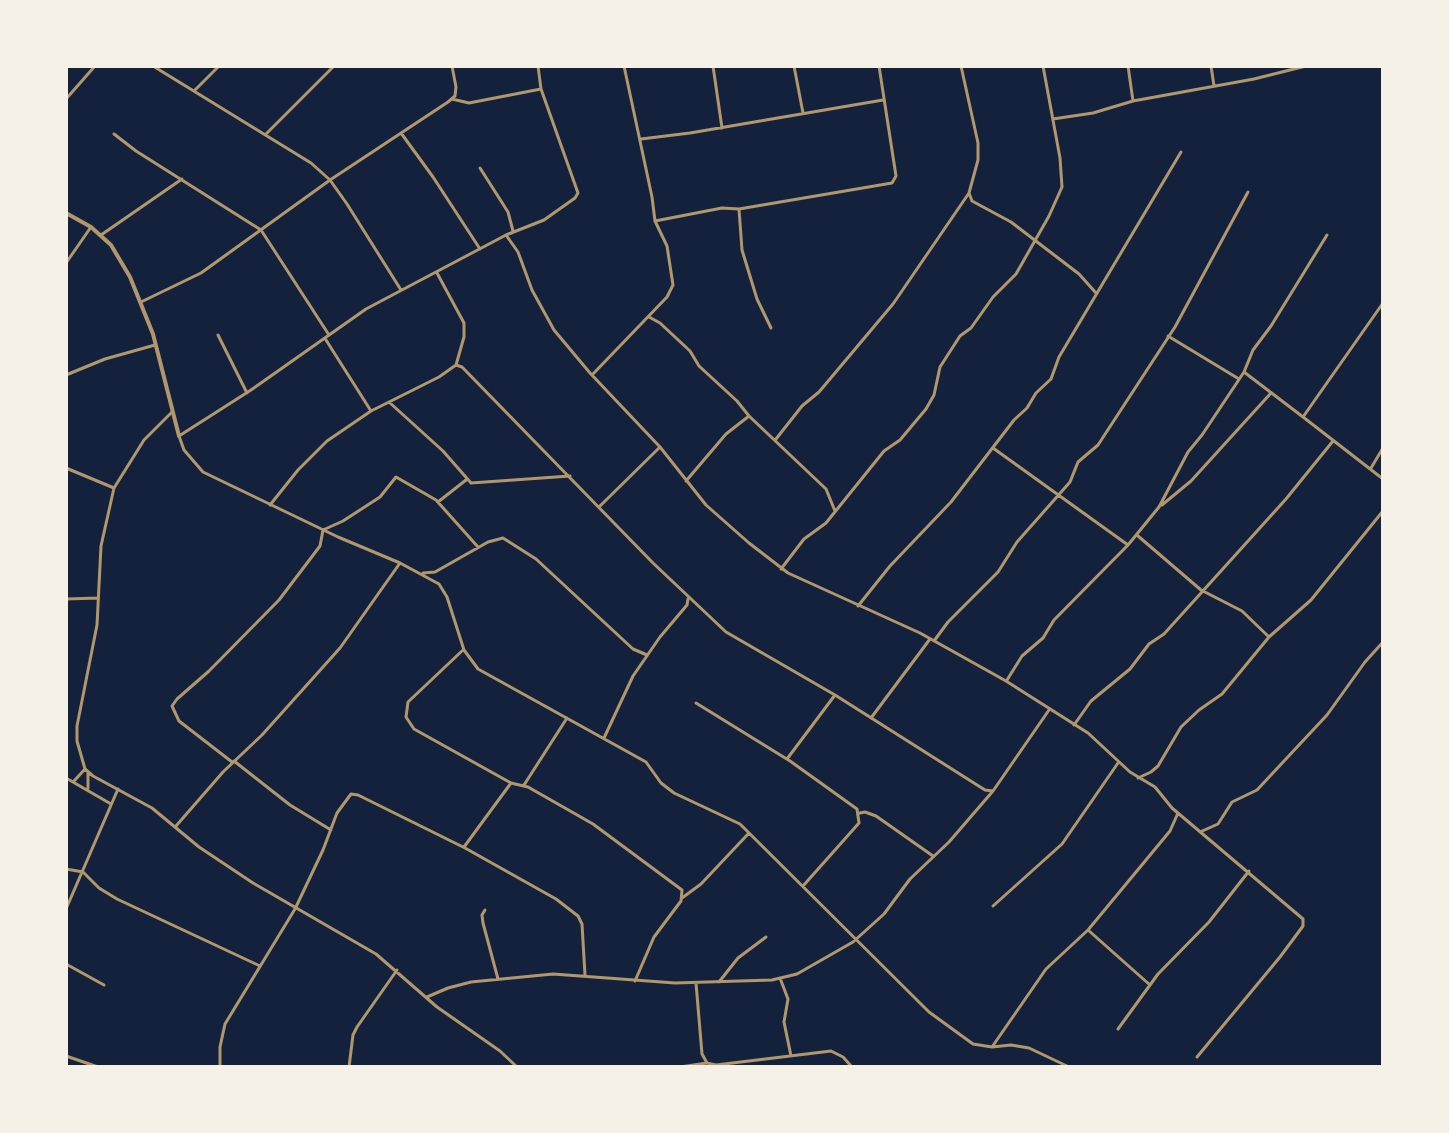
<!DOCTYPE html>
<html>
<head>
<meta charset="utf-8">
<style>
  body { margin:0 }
  #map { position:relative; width:1449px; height:1133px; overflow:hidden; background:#14213d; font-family:"Exo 2",sans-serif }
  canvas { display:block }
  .frame { position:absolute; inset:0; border:68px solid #f6f1e7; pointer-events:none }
</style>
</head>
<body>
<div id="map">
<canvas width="1449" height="1133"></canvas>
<div class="frame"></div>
</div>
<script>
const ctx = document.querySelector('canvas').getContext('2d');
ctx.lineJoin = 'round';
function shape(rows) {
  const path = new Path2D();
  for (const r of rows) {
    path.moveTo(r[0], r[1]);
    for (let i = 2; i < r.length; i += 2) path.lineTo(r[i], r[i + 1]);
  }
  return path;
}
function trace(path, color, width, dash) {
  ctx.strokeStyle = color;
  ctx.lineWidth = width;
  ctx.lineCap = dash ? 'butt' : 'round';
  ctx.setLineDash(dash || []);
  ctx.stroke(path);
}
trace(shape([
  [153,66,311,163,330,180,347,204,401,290],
  [538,66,541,89,578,193,575,198,544,220,506,235,366,309,251,390,179,436,184,450,203,472,338,537,400,563,439,584,447,597,464,650,478,669,646,762,661,783,674,793,740,824,929,1012,973,1044,992,1047,1011,1045,1029,1048,1069,1067],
  [713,66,722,128],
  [794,66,803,113],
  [961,66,978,143,978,160,969,193,972,201,1011,222,1079,274,1096,293],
  [1128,66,1133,101],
  [1211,66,1214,86],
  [195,90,219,66],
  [66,99,95,66],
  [452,99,469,103,541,89],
  [1053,119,1093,113,1133,101,1254,79,1306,66],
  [401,133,433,177,480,249],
  [114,134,136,151,261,230,329,335],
  [266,134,334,66],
  [641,139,690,133,883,100],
  [480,168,508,212,513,231],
  [739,209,892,183,896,176,879,66],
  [655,221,722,208,739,209,742,250,757,299,771,328],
  [101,235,182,179],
  [506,235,518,252,532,290,554,330,590,373,660,447,706,505,749,543,788,573,920,633,1006,681,1088,733,1130,772,1155,787,1172,808,1303,919,1303,926,1280,957,1197,1057],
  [66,263,91,227],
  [437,273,464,323,464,337,456,365],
  [141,302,201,273,330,180,448,102,455,96,456,87,452,66],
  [649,317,660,323,690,351,699,366,737,401,749,416,826,489,835,511],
  [218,335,247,393],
  [1168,336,1239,379],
  [326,340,371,411],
  [1244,372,1303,417,1383,303],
  [66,375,105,359,155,345],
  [592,375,667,297,673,285,667,246,655,221,652,197,624,66],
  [389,402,443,451,471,483,570,476],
  [172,412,144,440,114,488,101,546,97,625,77,726,77,741,85,769,93,776,152,808,199,847,253,883,376,954,437,1007,500,1051,517,1067],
  [1303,417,1383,479],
  [776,439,802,406,819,392,893,304,969,193],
  [993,448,1128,545],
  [66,468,114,488],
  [1371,468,1383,448],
  [686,481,726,434,749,416],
  [438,502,466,480],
  [270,505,298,470,327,441,371,411,439,377,456,365,462,367,653,563,726,632,835,695,985,790,993,791],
  [1162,505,1191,481,1271,393],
  [600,506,660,447],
  [1138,536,1201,590,1242,611,1269,637,1311,600,1383,511],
  [781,569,804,539,826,523,884,451,900,440,926,409,934,395,940,367,960,336,971,328,993,297,1016,274,1049,216,1062,187,1060,158,1043,66],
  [423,573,435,572,488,542,503,538,536,559,633,649,647,655],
  [66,599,98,598],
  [858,606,890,566,951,502,1014,420,1027,408,1036,393,1051,379,1059,357,1181,152],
  [934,641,948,622,998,572,1017,542,1070,482,1078,462,1098,445,1175,327,1248,192],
  [463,650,408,702,406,717,414,729,511,783,528,787,593,824,682,890,681,901,654,937,635,981],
  [1007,680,1022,656,1043,638,1054,620,1128,545,1159,507,1188,452,1202,435,1244,372,1253,350,1271,326,1327,235],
  [696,703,790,761,857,809,859,823,803,886],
  [871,718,930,639],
  [1074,725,1091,701,1130,669,1149,644,1164,634,1286,499,1333,441],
  [604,738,633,676,660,637,687,605,688,599],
  [787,759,835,695],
  [234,761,290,805,331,830],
  [232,762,179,721,172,706,177,699,209,671,279,600,320,546,323,530,343,521,380,497,396,477,436,500,478,547],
  [66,778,111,804],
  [1138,778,1151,772,1158,766,1181,727,1199,710,1222,694,1269,637],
  [74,781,85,769],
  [524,785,567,718],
  [88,788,88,772],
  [860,813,865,812,876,816,933,856],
  [176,826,223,772,262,735,340,648,400,563],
  [1200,832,1218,824,1232,802,1257,790,1327,715,1365,662,1383,642],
  [464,847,511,783],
  [66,869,83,872,99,888,117,899,260,966],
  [682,898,701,884,749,833],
  [993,906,1062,844,1118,763],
  [66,909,118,789],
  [485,910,482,915,483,923,498,979],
  [1088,930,1150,985],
  [66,964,104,985],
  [780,978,788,999,784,1022,791,1056],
  [719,982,738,958,766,937],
  [696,983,702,1054,707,1063,716,1065,831,1051,843,1057,852,1067],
  [427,997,448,988,471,982,553,974,675,983,772,980,797,974,853,942,884,914,910,879,949,842,993,791,1049,710],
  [1118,1029,1158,974,1209,922,1249,871],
  [992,1047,1046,969,1088,930,1170,831,1178,813],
  [66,1056,98,1067],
  [220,1067,220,1047,225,1024,295,909,323,850,337,813,351,794,358,795,465,848,556,899,578,916,582,924,585,975],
  [349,1067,353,1035,357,1027,397,970],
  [680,1067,707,1063]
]), '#b1986c', 3);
trace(shape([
  [66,213,91,227,111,245,130,277,153,334,179,436]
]), '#b1986c', 4);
</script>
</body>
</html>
